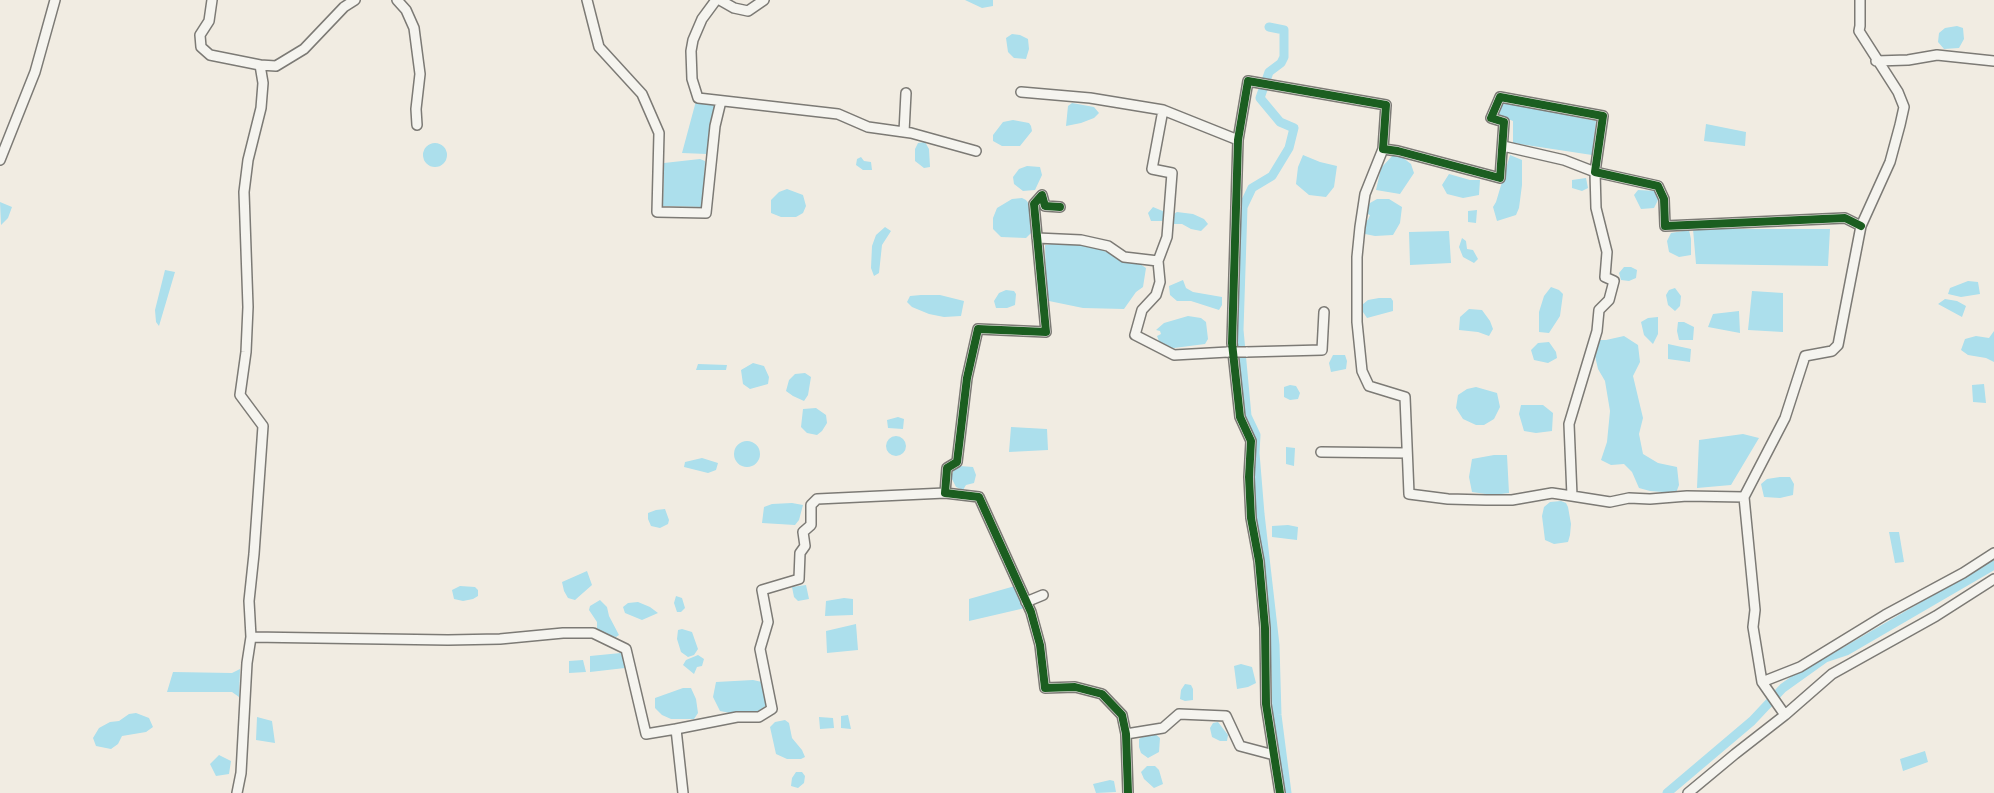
<!DOCTYPE html>
<html>
<head>
<meta charset="utf-8">
<style>
  body { margin:0 }
  canvas { display:block; background:#f1ece2 }
</style>
</head>
<body>
<canvas width="1994" height="793"></canvas>
<script>
const ctx = document.querySelector('canvas').getContext('2d');
ctx.lineJoin = 'round';
function paint(path, color) {
  ctx.fillStyle = color;
  ctx.fill(path, 'evenodd');
}
function shape(rows) {
  const path = new Path2D();
  for (const r of rows) {
    if (r.length === 3) {
      path.moveTo(r[0] + r[2], r[1]);
      path.arc(r[0], r[1], r[2], 0, 2 * Math.PI);
      continue;
    }
    path.moveTo(r[0], r[1]);
    for (let i = 2; i < r.length; i += 2) path.lineTo(r[i], r[i + 1]);
  }
  return path;
}
function trace(path, color, width, dash) {
  ctx.strokeStyle = color;
  ctx.lineWidth = width;
  ctx.lineCap = dash ? 'butt' : 'round';
  ctx.setLineDash(dash || []);
  ctx.stroke(path);
}
paint(shape([
  [965,0,993,0,993,6,982,8],
  [1957,26,1963,28,1964,39,1959,48,1944,49,1938,42,1939,33,1945,28],
  [1012,34,1020,35,1028,39,1029,49,1026,59,1014,58,1008,52,1006,38],
  [696,101,716,103,707,154,682,153],
  [1503,102,1596,121,1592,155,1513,143,1513,121,1498,115],
  [1072,103,1094,107,1099,113,1094,118,1081,123,1066,126,1068,106],
  [1013,120,1029,123,1031,126,1032,131,1020,146,1002,146,993,141,993,135,1003,122],
  [1706,124,1746,132,1745,146,1704,141],
  [925,142,929,149,930,167,924,168,915,161,915,149,918,143],
  [435,155,12],
  [1303,155,1320,162,1337,166,1334,187,1326,197,1309,195,1296,184,1298,167],
  [1393,155,1402,157,1411,164,1414,173,1400,194,1376,190,1381,168],
  [1510,155,1522,160,1522,185,1519,208,1516,215,1497,221,1493,207,1496,202],
  [861,157,864,161,871,162,872,170,863,170,856,165,857,159],
  [700,159,705,161,703,207,663,206,664,163],
  [1027,166,1040,167,1042,175,1035,190,1023,191,1014,184,1013,177,1019,169],
  [1449,174,1470,180,1480,180,1479,195,1463,198,1447,194,1442,185],
  [1586,178,1588,188,1582,191,1572,188,1572,180],
  [787,189,803,195,806,206,803,213,796,217,781,217,771,213,771,200,779,192],
  [1638,190,1655,191,1658,200,1654,208,1641,209,1634,195],
  [1022,198,1026,200,1029,204,1031,233,1026,238,1001,237,993,229,993,218,997,208,1012,199],
  [1377,199,1389,199,1402,207,1400,223,1393,235,1375,236,1365,234,1364,221,1368,220,1370,215,1365,213,1370,203],
  [0,202,12,207,8,218,1,225],
  [1153,207,1165,212,1164,221,1151,221,1148,213],
  [1477,210,1476,223,1468,222,1468,211],
  [1177,212,1193,214,1204,219,1208,224,1201,231,1191,229,1182,224,1173,224,1172,215],
  [885,227,891,231,882,245,879,273,874,276,871,268,872,246,876,235],
  [1693,229,1830,229,1828,266,1696,264],
  [1689,230,1691,239,1691,255,1679,257,1669,252,1667,241,1671,233],
  [1449,231,1451,263,1410,265,1409,232],
  [1462,238,1466,241,1467,249,1473,250,1478,259,1474,263,1463,257,1459,247],
  [1065,242,1093,246,1124,260,1140,264,1146,268,1143,287,1136,292,1124,309,1083,308,1049,301,1046,281,1045,245],
  [1624,267,1631,267,1637,270,1636,278,1629,281,1621,280,1619,273],
  [165,270,175,272,159,326,156,322,155,310],
  [1183,280,1186,288,1193,292,1222,297,1222,305,1219,310,1191,301,1177,301,1170,295,1169,286],
  [1968,281,1978,282,1980,294,1961,297,1948,294,1950,288],
  [1551,287,1559,290,1563,294,1560,316,1549,333,1539,332,1539,312,1544,296],
  [1675,288,1681,296,1680,306,1675,311,1668,305,1666,295,1669,290],
  [1006,290,1014,291,1016,294,1015,305,1007,308,996,308,994,301,999,293],
  [1752,291,1783,293,1783,332,1748,330],
  [921,295,940,295,964,301,961,316,944,317,929,314,912,307,907,302,910,296],
  [1379,298,1391,298,1393,301,1393,311,1367,318,1363,312,1362,305,1368,300],
  [1945,299,1957,301,1966,306,1962,317,1938,304],
  [1469,309,1482,310,1490,321,1493,329,1489,336,1478,332,1459,330,1460,317],
  [1739,311,1740,333,1708,327,1713,314],
  [1188,316,1201,318,1206,322,1208,339,1205,344,1174,348,1161,346,1157,336,1161,334,1160,331,1156,330,1164,323],
  [1658,317,1658,334,1653,344,1644,335,1641,322,1648,318],
  [1678,322,1684,322,1694,327,1693,340,1679,340,1677,331],
  [1994,331,1994,362,1986,358,1968,355,1961,350,1965,339,1976,336,1989,338],
  [1624,336,1638,345,1640,362,1633,376,1643,418,1639,434,1643,454,1658,463,1677,467,1679,485,1676,493,1650,491,1639,488,1632,472,1624,464,1611,465,1601,460,1607,442,1610,411,1605,381,1598,369,1595,356,1600,340,1606,340],
  [1549,342,1556,352,1557,358,1548,363,1534,360,1531,350,1538,343],
  [1668,344,1691,349,1690,362,1668,359],
  [1333,355,1345,355,1347,361,1346,369,1331,372,1329,363],
  [753,363,764,366,769,377,768,384,750,389,743,384,741,370],
  [698,364,727,365,726,370,696,370],
  [805,373,811,377,808,395,804,401,793,396,786,391,789,380,795,374],
  [1984,384,1986,403,1973,402,1972,385],
  [1290,385,1296,386,1300,393,1298,399,1290,400,1284,397,1284,387],
  [1476,387,1497,393,1500,407,1494,419,1484,425,1476,425,1463,419,1456,408,1458,395,1467,389],
  [1521,405,1543,405,1553,413,1552,431,1536,433,1524,431,1519,414],
  [816,408,826,415,827,423,822,431,817,435,807,433,801,427,803,409],
  [898,417,904,419,903,429,888,428,887,420],
  [1011,427,1047,429,1048,450,1009,452],
  [1743,434,1759,438,1731,485,1697,488,1699,440],
  [896,446,10],
  [747,454,13],
  [1286,447,1295,448,1294,466,1286,464],
  [1494,455,1507,455,1509,493,1493,495,1472,492,1469,477,1472,459],
  [702,458,718,463,716,470,708,473,684,467,685,462],
  [960,466,973,467,976,475,974,483,966,485,963,490,956,487,951,477,955,467],
  [1780,477,1790,477,1794,484,1793,495,1780,498,1764,497,1761,484,1767,479],
  [1561,501,1566,503,1568,507,1571,524,1570,535,1568,542,1554,544,1545,540,1542,516,1544,507,1550,502],
  [792,503,803,505,799,520,795,525,762,523,764,507,772,504],
  [665,509,669,520,668,524,660,528,651,526,648,519,648,513,656,510],
  [1288,525,1298,527,1297,540,1272,537,1272,526],
  [1889,532,1899,532,1904,562,1895,563],
  [587,571,592,585,575,600,568,598,564,591,562,582],
  [806,585,809,599,798,601,794,597,792,587],
  [460,586,475,587,478,590,478,596,473,599,463,601,454,599,452,590],
  [1015,586,1025,608,969,621,969,599],
  [676,596,682,598,685,608,681,612,677,612,674,603],
  [844,598,853,599,853,615,825,616,826,601],
  [600,600,607,607,609,616,619,635,616,637,599,632,597,628,597,622,589,610,590,606],
  [638,602,650,607,658,613,642,620,625,613,623,607,628,603],
  [856,624,858,650,827,653,826,631],
  [682,629,692,632,698,649,694,655,688,657,681,652,677,639,678,630],
  [621,653,625,668,590,672,590,656],
  [698,655,704,659,702,666,697,667,694,674,683,665,686,660],
  [583,660,586,672,569,673,569,661],
  [1241,664,1252,667,1256,683,1248,687,1237,689,1234,666],
  [240,669,239,697,232,692,167,692,173,672,232,673],
  [753,680,762,682,767,705,758,711,730,713,720,711,713,697,716,682],
  [1185,684,1191,685,1193,689,1193,700,1185,701,1180,699,1181,690],
  [683,688,691,688,696,699,698,713,694,719,671,719,662,715,655,708,655,698],
  [136,713,149,718,153,727,146,732,122,736,118,744,111,749,96,746,93,738,99,728,110,722,119,721,129,714],
  [848,715,851,729,841,728,841,716],
  [257,717,272,721,275,743,256,740],
  [819,717,833,718,834,728,820,729],
  [785,720,789,723,792,738,802,750,805,757,801,759,787,759,776,754,770,727,775,722],
  [1218,722,1228,735,1227,741,1220,741,1212,737,1210,728,1213,723],
  [1154,733,1160,738,1159,752,1148,758,1141,753,1139,747,1139,739,1145,735],
  [1925,751,1928,762,1903,771,1900,759],
  [219,755,231,761,229,774,216,776,210,764],
  [1147,766,1155,766,1159,770,1163,784,1154,788,1144,779,1141,772],
  [796,772,802,772,805,776,804,783,798,788,791,786,792,778],
  [1110,780,1114,781,1116,792,1096,793,1093,784]
]), '#acdfec');
trace(shape([
  [1269,27,1284,30,1284,57,1281,63,1269,72,1260,98,1280,122,1294,128,1289,148,1272,176,1252,188,1243,207,1239,330,1247,416,1256,435,1255,453,1260,514,1275,645,1277,715,1287,793],
  [1667,793,1752,721,1783,688,1825,658,1846,651,1994,565]
]), '#acdfec', 9);
const street = shape([
  [212,0,209,21,200,35,201,47,210,55,260,65,263,83,261,108,248,160,244,192,248,307,246,352,240,395,263,426,254,554,249,601,251,637],
  [397,0,406,10,414,28,420,74,416,109,417,125],
  [587,0,599,47,642,94,659,133,657,212,706,213,715,126,721,101],
  [716,0,702,19,693,40,691,51,692,79,698,98,838,114,868,127,911,133,976,151],
  [720,0,734,8,748,11,764,0],
  [1876,61,1908,60,1937,55,1994,61],
  [260,65,276,66,304,49,344,7,355,0],
  [1021,92,1090,98,1163,110],
  [904,132,906,93],
  [1503,146,1564,160,1595,172,1596,208,1607,252,1605,277,1614,281,1609,300,1599,310,1597,331,1569,424,1572,496,1610,502,1629,498,1650,499,1687,496,1744,497],
  [1383,149,1365,194,1360,227,1357,257,1357,322,1362,371,1369,386,1405,397,1409,494,1448,499,1486,500,1512,500,1552,493,1572,496],
  [0,160,35,72,55,0],
  [1060,207,1045,206,1042,195,1034,204,1046,332,978,329,967,378,957,462,947,468,945,493,979,497,1031,612,1040,645,1045,688,1075,687,1102,694,1122,715,1126,734,1128,793],
  [1037,238,1081,240,1108,246,1124,257,1158,261],
  [1228,352,1174,355,1135,335,1142,310,1156,295,1160,282,1158,261,1167,237,1172,173,1152,169,1163,110,1238,140],
  [1246,352,1322,350,1324,312],
  [1321,452,1407,453],
  [1026,602,1043,595],
  [1762,682,1800,667,1885,615,1963,573,1994,553],
  [1785,715,1762,682,1753,627,1755,610,1744,497,1785,418,1805,356,1832,351,1838,345,1861,226,1890,162,1900,125,1904,107,1898,92,1859,31,1860,26,1860,0],
  [1126,734,1163,728,1179,714,1226,716,1240,746,1274,755],
  [237,793,241,773,247,663,251,637,448,640,500,639,563,633,593,633,626,649,646,734,676,729],
  [683,793,676,729,737,717,759,717,772,709,760,649,768,622,762,590,799,579,800,553,805,546,803,532,811,525,811,505,817,499,945,493],
  [1280,793,1266,704,1265,628,1259,561,1251,518,1249,477,1251,441,1240,417,1232,343,1238,140,1248,81,1386,105,1383,149,1398,151,1500,178,1504,122,1491,118,1500,97,1603,116,1595,172,1658,186,1664,199,1665,226,1845,218,1861,226],
  [1688,793,1735,754,1785,715,1832,674,1936,616,1994,579]
]);
trace(street, '#7c7a75', 12);
trace(street, '#f5f4ef', 9);
const streetBridge = shape([
  [1228,352,1246,352]
]);
trace(streetBridge, '#7c7a75', 12, []);
trace(streetBridge, '#f5f4ef', 9);
trace(shape([
  [1060,207,1045,206,1042,195,1034,204,1046,332,978,329,967,378,957,462,947,468,945,493,979,497,1031,612,1040,645,1045,688,1075,687,1102,694,1122,715,1126,734,1128,793],
  [1280,793,1266,704,1265,628,1259,561,1251,518,1249,477,1251,441,1240,417,1232,343,1238,140,1248,81,1386,105,1383,149,1398,151,1500,178,1504,122,1491,118,1500,97,1603,116,1595,172,1658,186,1664,199,1665,226,1845,218,1861,226]
]), '#1b5e20', 8);
</script>
</body>
</html>
